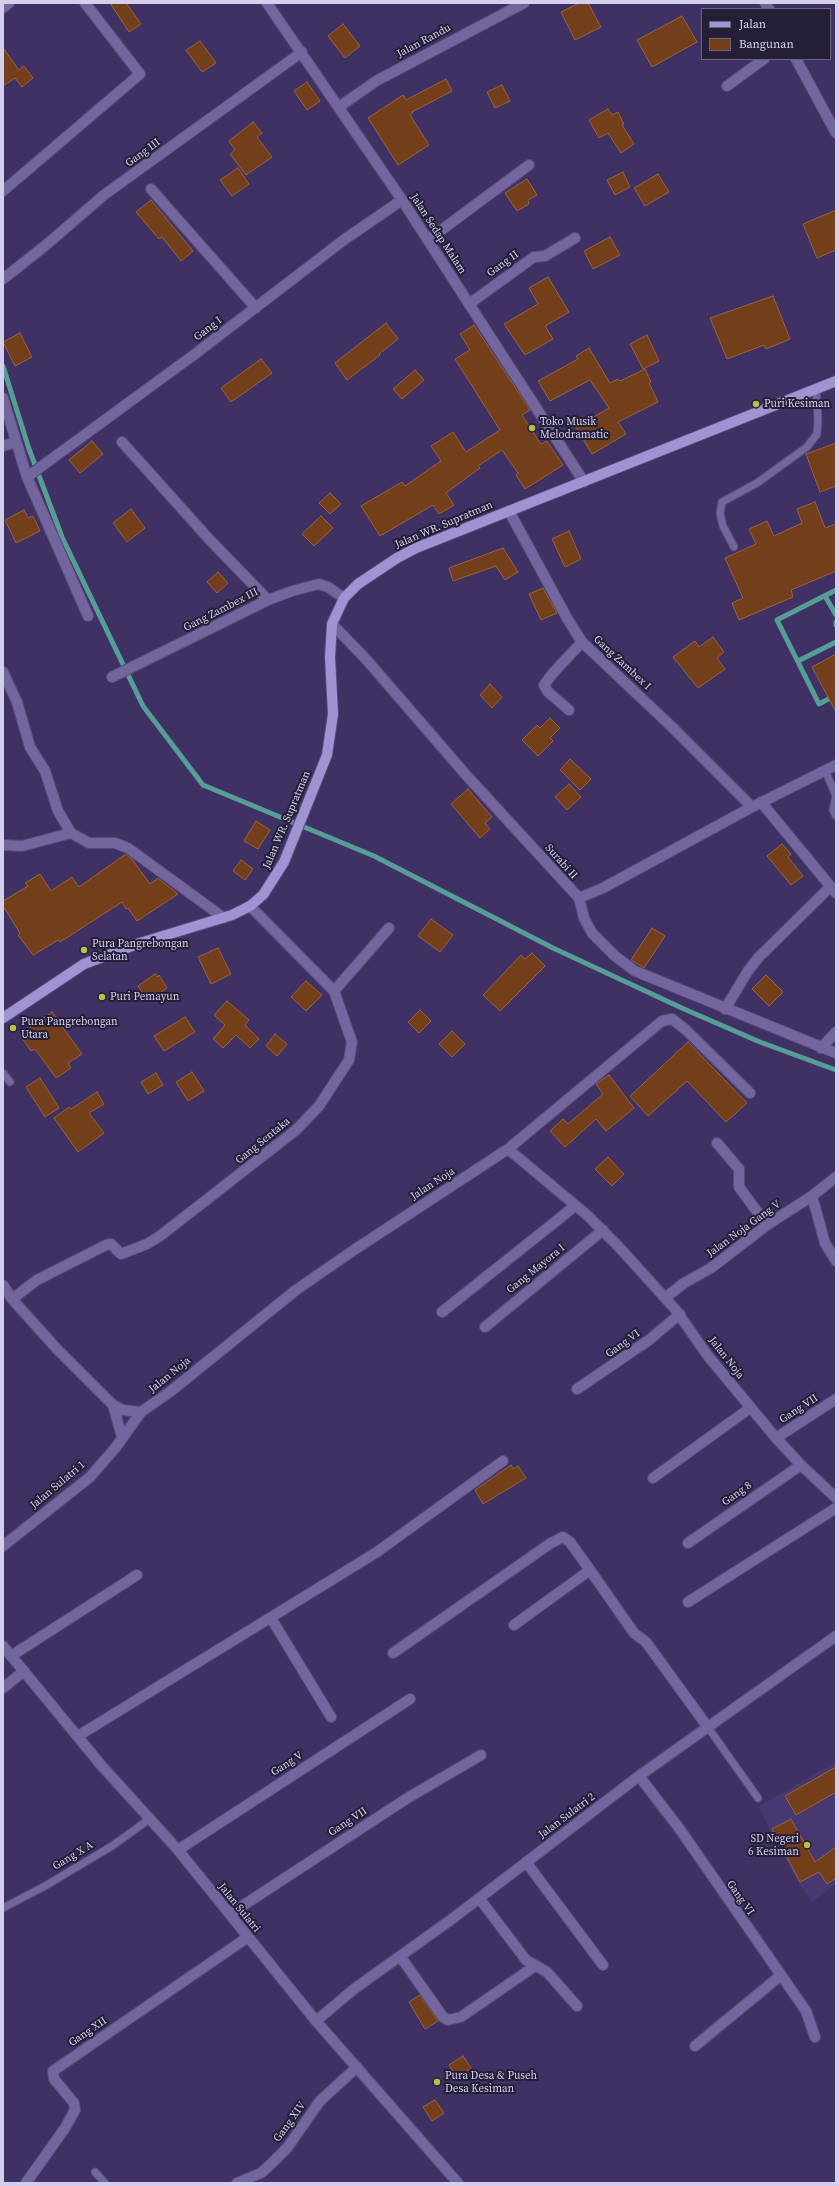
<!DOCTYPE html>
<html>
<head>
<meta charset="utf-8">
<style>
  body { margin:0 }
  #map { position:relative; width:839px; height:2186px; overflow:hidden; background:#3f3164; font-family:"Source Serif 4",serif }
  canvas { display:block }
  .frame { position:absolute; inset:0; border:4px solid #d5cfee; pointer-events:none }
  .legend { position:absolute; left:701px; top:8px; width:130px; height:52px; box-sizing:border-box; background:#241e36; border:1px solid #6b6580; margin:0; padding:5px 7px; list-style:none; font-size:12px; color:#d5cfee }
  .legend li { display:flex; align-items:center; gap:8px; height:20px }
  .legend b { width:20px; border:1px solid #6b6580 }
</style>
</head>
<body>
<div id="map">
<canvas width="839" height="2186"></canvas>
<div class="frame"></div>
<ul class="legend">
<li><b style="height:5px;background:#a192d3"></b>Jalan</li>
<li><b style="height:11px;background:#723f1a"></b>Bangunan</li>
</ul>
</div>
<script>
const ctx = document.querySelector('canvas').getContext('2d');
ctx.lineJoin = 'round';
function paint(path, color) {
  ctx.fillStyle = color;
  ctx.fill(path, 'evenodd');
}
function shape(rows) {
  const path = new Path2D();
  for (const r of rows) {
    path.moveTo(r[0], r[1]);
    for (let i = 2; i < r.length; i += 2) path.lineTo(r[i], r[i + 1]);
  }
  return path;
}
function trace(path, color, width, dash) {
  ctx.strokeStyle = color;
  ctx.lineWidth = width;
  ctx.lineCap = dash ? 'butt' : 'round';
  ctx.setLineDash(dash || []);
  ctx.stroke(path);
}
function label(font, color, halo, rows, align = 'center') {
  ctx.font = font + ' "Source Serif 4",serif';
  ctx.lineWidth = 4;
  ctx.setLineDash([]);
  ctx.textBaseline = 'middle';
  ctx.strokeStyle = halo;
  ctx.fillStyle = color;
  for (const [text, x, y, turn = 0] of rows) {
    ctx.save();
    ctx.translate(x, y);
    ctx.rotate((+turn || 0) * Math.PI / 180);
    ctx.textAlign = isNaN(turn) ? turn : align;
    if (halo) ctx.strokeText(text, 0, 0);
    ctx.fillText(text, 0, 0);
    ctx.restore();
  }
}
paint(shape([
  [836,1762,836,1884,812,1902,799,1884,758,1807]
]), '#483872');
trace(shape([
  [3,366,29,449,62,537,143,706,203,785,374,856,553,948,684,1009,760,1042,836,1070],
  [836,590,777,620,819,704,836,695],
  [825,596,836,615],
  [836,622,836,625],
  [798,661,836,642]
]), '#559d96', 5);
const building = shape([
  [110,3,126,3,141,24,129,32,110,3],
  [579,3,588,3,601,27,575,40,561,12,579,3],
  [682,16,697,42,652,67,637,40,682,16],
  [343,24,360,46,345,58,328,36,343,24],
  [200,41,216,63,202,72,186,50,200,41],
  [3,48,19,70,24,66,33,78,22,87,15,78,3,86,3,48],
  [446,79,452,91,412,112,413,113,410,115,429,145,398,165,368,118,403,95,406,100,446,79],
  [307,82,320,101,307,110,294,91,307,82],
  [502,85,510,101,495,108,487,92,502,85],
  [608,109,612,115,618,112,624,124,622,125,634,144,621,153,608,133,599,138,589,120,608,109],
  [253,122,262,133,257,137,272,157,246,175,230,154,235,150,229,141,253,122],
  [238,168,249,184,232,196,220,180,238,168],
  [623,172,630,187,615,195,607,180,623,172],
  [658,174,669,192,645,206,634,188,658,174],
  [527,179,537,195,528,200,529,204,517,211,505,193,527,179],
  [151,200,193,251,181,261,162,237,159,239,136,212,151,200],
  [836,210,836,250,817,258,803,224,836,210],
  [610,237,620,255,593,269,584,251,610,237],
  [548,277,569,312,545,326,553,339,525,355,504,324,538,304,529,288,548,277],
  [773,296,790,339,766,349,764,345,727,359,710,318,773,296],
  [386,323,398,339,379,354,380,355,347,380,335,363,386,323],
  [474,325,530,410,522,415,541,444,547,441,563,465,525,489,516,475,518,473,502,450,478,466,480,468,446,493,454,505,439,514,433,505,380,536,361,506,402,482,405,486,441,461,431,446,453,432,466,452,500,430,455,359,470,350,460,334,474,325],
  [20,333,32,357,15,366,3,342,20,333],
  [647,335,659,361,643,369,630,344,647,335],
  [589,348,610,383,618,379,620,381,645,369,651,382,649,383,658,402,618,422,626,434,592,454,576,427,609,408,590,380,550,401,538,381,578,359,576,356,589,348],
  [261,359,272,373,231,402,221,388,261,359],
  [415,370,424,380,402,399,393,389,415,370],
  [92,441,103,454,80,473,69,460,92,441],
  [836,443,836,486,820,492,806,454,836,443],
  [330,493,341,504,330,514,319,503,330,493],
  [815,502,825,528,836,524,836,571,791,590,793,597,739,620,732,603,743,598,725,558,756,544,749,529,767,521,774,536,802,523,797,509,815,502],
  [131,509,145,528,127,542,113,523,131,509],
  [24,510,28,518,33,516,40,531,16,543,5,520,24,510],
  [321,516,333,528,314,546,302,534,321,516],
  [569,531,581,559,565,567,552,539,569,531],
  [503,548,518,572,505,580,496,566,453,581,449,568,503,548],
  [218,572,228,583,217,593,207,582,218,572],
  [543,588,557,613,541,620,529,594,543,588],
  [713,637,724,652,717,658,725,669,698,688,673,657,695,641,699,647,713,637],
  [836,654,836,712,812,667,836,654],
  [490,684,502,697,492,708,480,695,490,684],
  [550,718,560,728,550,738,553,741,538,756,522,740,537,725,540,728,550,718],
  [570,759,591,779,580,790,560,770,570,759],
  [569,784,581,797,567,810,555,797,569,784],
  [468,789,492,817,485,823,490,829,480,838,451,804,468,789],
  [256,821,270,830,258,849,244,841,256,821],
  [782,844,791,854,788,857,803,876,791,885,767,856,782,844],
  [126,854,132,859,150,884,158,878,178,894,137,921,128,908,126,909,122,902,60,942,58,940,33,955,18,935,20,933,3,906,3,901,28,886,25,883,40,874,51,891,72,877,79,887,126,854],
  [241,860,253,869,245,880,233,871,241,860],
  [431,919,453,935,440,952,418,936,431,919],
  [652,928,665,936,644,968,631,960,652,928],
  [218,948,231,974,211,984,198,957,218,948],
  [532,953,545,966,500,1011,483,995,521,955,525,959,532,953],
  [155,974,157,977,159,975,167,988,148,1001,138,986,155,974],
  [766,975,783,992,769,1006,752,989,766,975],
  [306,981,322,995,306,1011,291,997,306,981],
  [227,1001,249,1020,245,1025,259,1039,250,1048,236,1035,223,1048,213,1039,225,1025,214,1015,227,1001],
  [420,1010,431,1021,419,1033,408,1022,420,1010],
  [52,1012,82,1054,68,1063,71,1068,56,1078,35,1049,31,1051,20,1035,52,1012],
  [185,1017,195,1032,164,1051,154,1036,185,1017],
  [452,1031,465,1044,452,1057,439,1044,452,1031],
  [275,1034,287,1044,277,1056,266,1046,275,1034],
  [688,1042,747,1103,726,1122,687,1081,648,1116,630,1096,688,1042],
  [192,1072,204,1091,188,1101,176,1082,192,1072],
  [156,1073,163,1085,148,1094,141,1082,156,1073],
  [609,1075,634,1108,606,1131,596,1119,565,1147,550,1131,563,1119,568,1124,603,1094,596,1084,609,1075],
  [40,1078,59,1108,45,1117,26,1087,40,1078],
  [97,1092,104,1104,89,1113,104,1133,78,1152,54,1118,69,1107,71,1109,97,1092],
  [608,1157,624,1174,612,1186,595,1169,608,1157],
  [511,1465,513,1469,518,1466,526,1478,483,1504,475,1490,511,1465],
  [836,1767,836,1792,796,1815,785,1796,836,1767],
  [791,1819,815,1862,836,1847,836,1878,827,1884,819,1872,800,1882,772,1829,791,1819],
  [420,1995,438,2021,425,2029,409,2002,420,1995],
  [463,2056,471,2068,457,2078,449,2065,463,2056],
  [435,2100,444,2113,432,2121,423,2107,435,2100]
]);
paint(building, '#723f1a');
trace(building, '#99633f', 1);
const lane = shape([
  [734,547,723,526,720,513,722,502,757,483,807,447,817,434,818,420,816,389],
  [825,770,836,796,833,810,836,816],
  [3,1073,10,1082],
  [707,1726,758,1798],
  [3,1908,45,1886,112,1846,151,1818],
  [95,2172,105,2183]
]);
const street = shape([
  [765,3,769,9],
  [3,8,9,3],
  [796,59,836,133],
  [727,86,764,59],
  [339,107,376,81,524,3],
  [151,189,256,308],
  [3,191,140,74,85,3],
  [428,240,529,165],
  [3,279,46,245,104,195,302,52],
  [469,304,534,257,545,256,575,238],
  [3,398,27,477,88,616],
  [122,442,209,539,268,600],
  [3,446,16,442],
  [27,477,195,354,345,239,402,200],
  [509,511,567,618,582,642,672,727,752,807],
  [332,624,365,658,467,776,579,898],
  [3,672,17,702,30,747,45,771,58,811,71,833,89,843,115,843,128,848,224,918],
  [112,677,268,600,292,591,319,584,328,587,344,598],
  [569,710,548,692,544,685,553,673,582,642],
  [761,802,836,893],
  [3,845,22,846,71,833],
  [579,898,584,918,592,933,615,956,635,971,836,1053],
  [579,898,603,888,752,807,836,765],
  [334,991,389,928],
  [725,1009,748,971,758,958,830,887],
  [821,1048,836,1032],
  [717,1143,739,1169,739,1187,767,1225],
  [508,1149,587,1215,619,1247,675,1309,708,1356,776,1438,801,1465,836,1498],
  [812,1196,825,1243,836,1261],
  [3,1285,12,1299,57,1349,113,1405,123,1410,141,1412,171,1391,296,1290,354,1250,508,1149,662,1021,672,1019,686,1030,750,1093],
  [665,1298,684,1283,711,1268,767,1225,812,1196,836,1177],
  [12,1299,37,1280,106,1245,111,1244,121,1254,147,1244,160,1236,296,1130,319,1106,349,1060,352,1042,334,991,250,906],
  [442,1312,575,1206],
  [485,1327,603,1230],
  [577,1389,649,1340,680,1314],
  [113,1405,122,1437],
  [776,1438,836,1399],
  [653,1478,750,1408],
  [688,1543,801,1465],
  [3,1546,90,1477,116,1447,141,1412],
  [688,1602,836,1508],
  [271,1618,331,1717],
  [514,1625,590,1570],
  [393,1653,551,1543,563,1537,570,1542,590,1570,634,1633,646,1642,707,1726],
  [11,1656,137,1575],
  [3,1688,24,1671],
  [78,1736,377,1552,503,1461],
  [639,1776,679,1828,806,2011,815,2037],
  [178,1850,410,1699],
  [526,1862,603,1965],
  [479,1898,526,1960,547,1972,577,2006],
  [230,1914,406,1799,481,1755],
  [400,1956,443,2017,448,2020,461,2017,535,1966],
  [316,2021,354,1989,452,1919,639,1776,836,1636],
  [695,2046,780,1976],
  [26,2183,65,2128,75,2110,74,2103,54,2079,53,2071,248,1937],
  [237,2183,261,2173,272,2163,287,2148,320,2101,357,2067]
]);
const secondary = shape([
  [267,3,402,200,584,482],
  [3,1646,101,1765,178,1850,316,2021,458,2183]
]);
const primary = shape([
  [3,1018,84,964,140,943,232,915,250,906,263,895,284,862,327,755,333,714,330,657,332,624,344,598,358,584,397,558,416,548,836,381]
]);
trace(lane, '#574b76', 9);
trace(street, '#574b76', 12);
trace(secondary, '#574b76', 12);
trace(primary, '#574b76', 12);
trace(lane, '#73669e', 7);
trace(street, '#73669e', 10);
trace(secondary, '#73669e', 10);
trace(primary, '#a192d3', 10);
for (const [x, y, r, color] of [
  [756,404,4,"#b7c148"],
  [532,428,4,"#b7c148"],
  [84,950,4,"#b7c148"],
  [102,997,4,"#b7c148"],
  [13,1028,4,"#b7c148"],
  [807,1845,4,"#b7c148"],
  [437,2082,4,"#b7c148"]
]) {
  const dot = new Path2D();
  dot.arc(x, y, r, 0, 2 * Math.PI);
  ctx.fillStyle = color;
  ctx.fill(dot);
  trace(dot, '#241e36', 1.5);
}
label('11px', '#d5cfee', '#241e36', [
  ["Jalan Randu",424,41,-28],
  ["Gang III",143,153,-36],
  ["Jalan Sedap Malam",438,234,57],
  ["Gang II",503,264,-36],
  ["Gang I",208,329,-37],
  ["Jalan WR. Supratman",444,525,-23],
  ["Gang Zambex III",221,610,-27],
  ["Gang Zambex I",622,663,43],
  ["Jalan WR. Supratman",287,820,-67],
  ["Surabi II",561,862,48],
  ["Gang Sentaka",263,1141,-39],
  ["Jalan Noja",433,1184,-33],
  ["Jalan Noja Gang V",744,1229,-36],
  ["Gang Mayora I",536,1269,-39],
  ["Gang VI",623,1344,-36],
  ["Jalan Noja",726,1358,52],
  ["Jalan Noja",170,1375,-39],
  ["Gang VII",799,1409,-33],
  ["Jalan Sulatri 1",58,1485,-40],
  ["Gang 8",737,1494,-35],
  ["Gang V",287,1764,-33],
  ["Jalan Sulatri 2",567,1816,-37],
  ["Gang VII",348,1822,-33],
  ["Gang X A",73,1856,-31],
  ["Gang VI",740,1898,55],
  ["Jalan Sulatri",239,1908,51],
  ["Gang XII",88,2032,-34],
  ["Gang XIV",290,2122,-54]
]);
label('11px', '#d5cfee', '#241e36', [
  ["Puri Kesiman",764,404],
  ["Toko Musik",540,422],
  ["Melodramatic",540,435],
  ["Pura Pangrebongan",92,944],
  ["Selatan",92,957],
  ["Puri Pemayun",110,997],
  ["Pura Pangrebongan",21,1022],
  ["Utara",21,1035],
  ["SD Negeri",799,1839,"right"],
  ["6 Kesiman",799,1852,"right"],
  ["Pura Desa & Puseh",445,2076],
  ["Desa Kesiman",445,2089]
], 'left');
</script>
</body>
</html>
